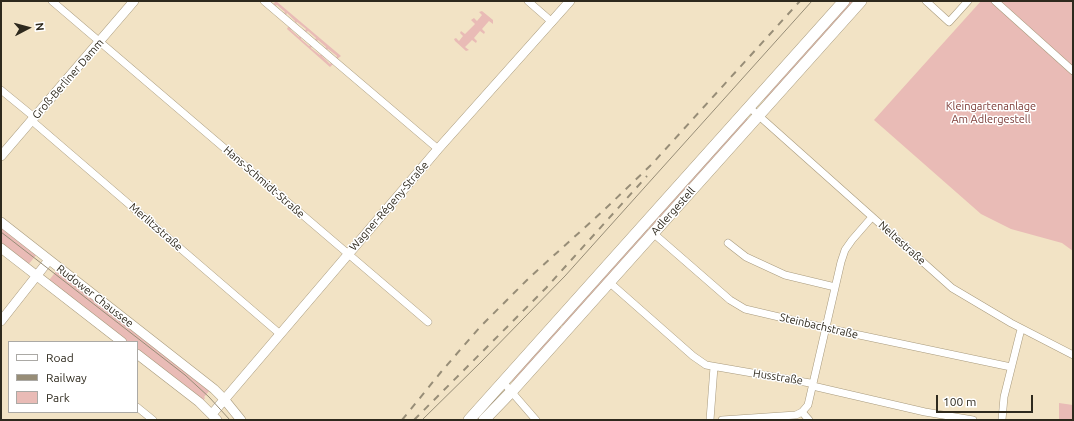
<!DOCTYPE html>
<html>
<head>
<meta charset="utf-8">
<style>
  body { margin:0 }
  #map { position:relative; width:1074px; height:421px; overflow:hidden; background:#f2e3c5; font-family:Ubuntu,sans-serif }
  canvas { display:block }
  .frame { position:absolute; inset:0; border:2px solid #2e291d; pointer-events:none }
  .legend { position:absolute; left:8px; top:341px; width:130px; height:72px; box-sizing:border-box; background:#fff; border:1px solid #aba9a5; margin:0; padding:5px 7px; list-style:none; font-size:12px; color:#2e291d }
  .legend li { display:flex; align-items:center; gap:8px; height:20px }
  .legend b { width:20px; border:1px solid #aba9a5 }
  .north { position:absolute; left:8px; top:8px; width:40px; height:40px; -webkit-text-stroke:3px #fff; paint-order:stroke; rotate:84deg; font-size:11px; font-weight:700; line-height:16px; text-align:center; color:#2e291d }
  .north::after { content:''; display:block; margin:auto; width:14px; height:18px; background:#2e291d; clip-path:polygon(50% 0,100% 100%,50% 72%,0 100%) }
  .scale { position:absolute; left:936px; top:395px; width:97px; height:18px; box-sizing:border-box; border:2px solid #2e291d; border-top:0; padding-left:5px; font-size:12px; line-height:14px; white-space:nowrap; color:#2e291d; -webkit-text-stroke:3px #fff; paint-order:stroke }
</style>
</head>
<body>
<div id="map">
<canvas width="1074" height="421"></canvas>
<div class="frame"></div>
<ul class="legend">
<li><b style="height:5px;background:#fff"></b>Road</li>
<li><b style="height:5px;background:#978d77"></b>Railway</li>
<li><b style="height:11px;background:#e9bbb6"></b>Park</li>
</ul>
<div class="north">N</div>
<div class="scale">100 m</div>
</div>
<script>
const ctx = document.querySelector('canvas').getContext('2d');
ctx.lineJoin = 'round';
function paint(path, color) {
  ctx.fillStyle = color;
  ctx.fill(path, 'evenodd');
}
function shape(rows) {
  const path = new Path2D();
  for (const r of rows) {
    path.moveTo(r[0], r[1]);
    for (let i = 2; i < r.length; i += 2) path.lineTo(r[i], r[i + 1]);
  }
  return path;
}
function trace(path, color, width, dash) {
  ctx.strokeStyle = color;
  ctx.lineWidth = width;
  ctx.lineCap = dash ? 'butt' : 'round';
  ctx.setLineDash(dash || []);
  ctx.stroke(path);
}
function label(font, color, halo, rows, align = 'center') {
  ctx.font = font + ' Ubuntu,sans-serif';
  ctx.lineWidth = 3;
  ctx.setLineDash([]);
  ctx.textBaseline = 'middle';
  ctx.strokeStyle = halo;
  ctx.fillStyle = color;
  for (const [text, x, y, turn = 0] of rows) {
    ctx.save();
    ctx.translate(x, y);
    ctx.rotate((+turn || 0) * Math.PI / 180);
    ctx.textAlign = isNaN(turn) ? turn : align;
    if (halo) ctx.strokeText(text, 0, 0);
    ctx.fillText(text, 0, 0);
    ctx.restore();
  }
}
paint(shape([
  [276,1,341,56,337,59,336,58,337,56,328,49,327,50,325,49,326,47,318,40,317,41,315,40,316,38,308,31,306,32,305,31,306,29,297,22,296,23,295,22,295,21,287,13,286,15,284,13,285,12,277,5,275,6,273,4],
  [848,1,854,1,765,101,764,99,781,79,788,69],
  [981,1,1073,1,1073,251,1062,243,1011,229,981,214,874,120],
  [482,11,493,20,493,24,489,21,482,29,485,32,484,34,480,31,474,38,477,41,476,43,472,40,465,47,469,50,466,51,455,41,454,39,456,38,459,41,463,36,460,33,461,31,465,34,475,24,471,20,474,18,477,21,482,15,479,12],
  [288,27,290,27,292,28,291,30,299,37,301,36,302,37,301,39,309,46,311,45,312,46,311,48,320,55,321,54,323,55,322,56,330,64,332,62,333,64,330,67,287,29],
  [745,117,748,119,650,229,647,226],
  [1,226,37,254,28,265,1,243],
  [646,228,649,230,563,326,560,323],
  [57,270,210,390,204,397,205,398,203,401,137,350,137,342,127,342,50,282,50,279],
  [559,325,562,328,513,382,512,381],
  [1059,403,1073,405,1073,420,1059,420]
]), '#e9bbb6');
const street = shape([
  [52,1,428,322],
  [264,1,438,149],
  [528,1,552,22],
  [926,1,949,22,968,1],
  [995,1,1073,71],
  [1,90,34,117],
  [749,107,952,288,1011,323,1073,355],
  [31,120,280,334],
  [653,233,730,300,745,309,826,328,1011,367],
  [728,243,746,257,785,275,835,287],
  [609,282,693,356,706,365,810,383,813,386,817,387,925,412,973,420],
  [503,382,536,420],
  [137,407,153,420],
  [802,412,809,420],
  [710,420,714,367],
  [722,420,796,415,802,412,808,405,841,262,845,250,852,240,872,217],
  [1002,420,1004,397,1021,329]
]);
const secondary = shape([
  [1,156,134,1],
  [1,222,214,389,224,399,241,420],
  [1,248,122,342],
  [1,321,49,260],
  [137,354,199,402,217,420],
  [212,414,438,149,570,1]
]);
const primary = shape([
  [469,420,844,1],
  [484,420,512,391,861,1]
]);
trace(street, '#a89a7d', 8);
trace(secondary, '#a89a7d', 10);
trace(primary, '#a89a7d', 12);
trace(street, '#fff', 7);
trace(secondary, '#fff', 9);
trace(primary, '#fff', 11);
trace(shape([
  [1,232,185,375,209,397,230,420],
  [422,420,481,362,565,276,812,1]
]), '#978d77', 1);
trace(shape([
  [402,420,441,372,480,327,530,277,603,211,652,164,800,1],
  [414,420,546,288,647,176]
]), '#978d77', 2, [7, 7]);
label('11px', '#2e291d', '#fff', [
  ["Groß-Berliner Damm",68,79,-49],
  ["Hans-Schmidt-Straße",264,182,41],
  ["Wagner-Régeny-Straße",389,206,-49],
  ["Adlergestell",673,211,-48],
  ["Merlitzstraße",156,227,41],
  ["Neltestraße",902,243,42],
  ["Rudower Chaussee",95,296,38],
  ["Steinbachstraße",819,326,13],
  ["Husstraße",778,377,9]
]);
label('11px', '#7b3a36', '#fff', [
  ["Kleingartenanlage",991,106],
  ["Am Adlergestell",991,119]
]);
</script>
</body>
</html>
